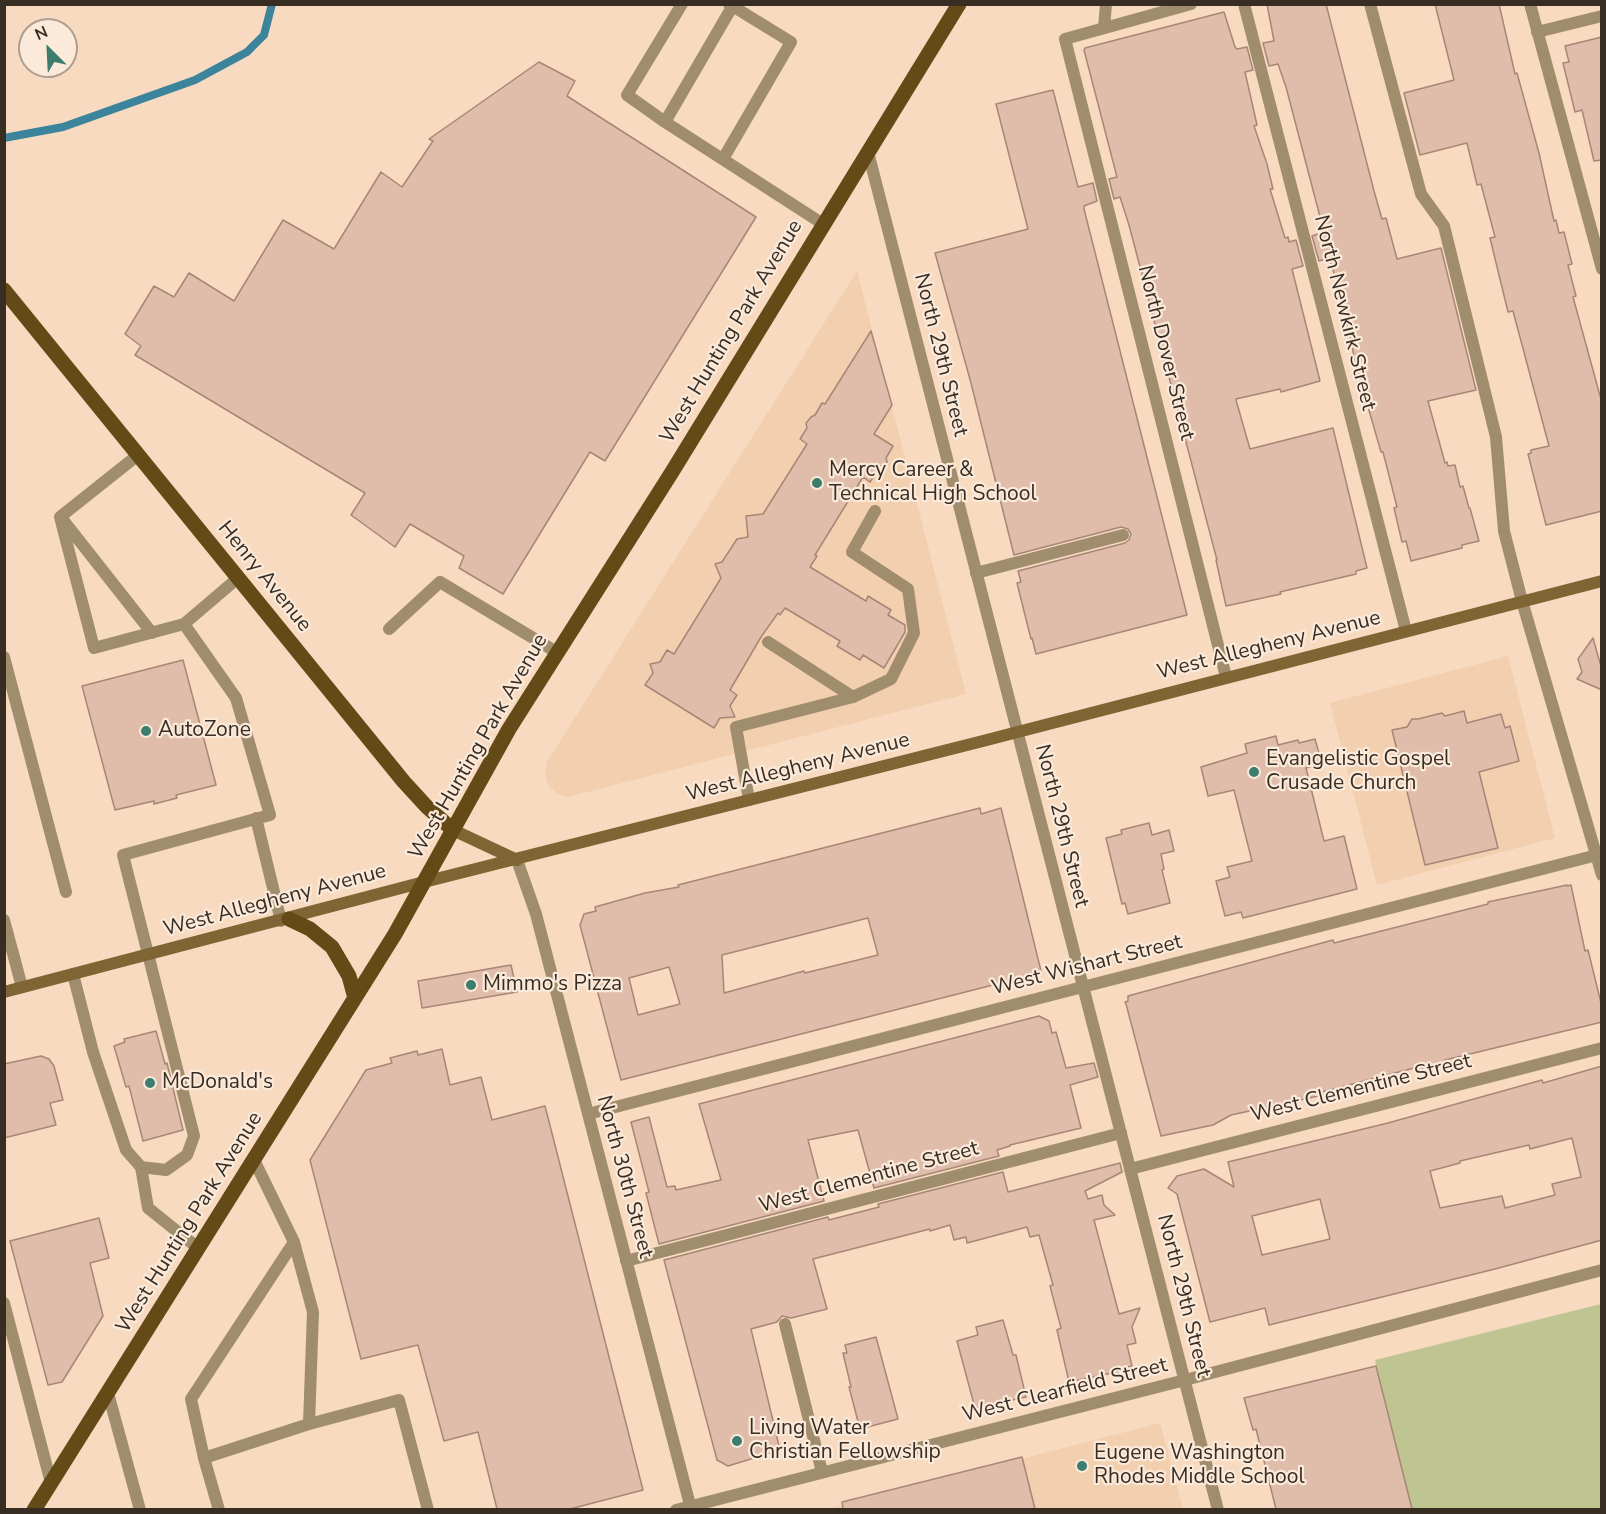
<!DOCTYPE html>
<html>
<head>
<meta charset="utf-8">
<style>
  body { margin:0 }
  #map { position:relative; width:1606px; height:1514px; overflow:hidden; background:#f7dabf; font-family:"Nunito Sans",sans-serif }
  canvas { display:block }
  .frame { position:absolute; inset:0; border:6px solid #382d23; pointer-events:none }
  .north { position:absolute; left:18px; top:18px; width:60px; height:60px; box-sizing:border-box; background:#fbe9d9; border:2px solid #ad9e90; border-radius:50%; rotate:336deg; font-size:16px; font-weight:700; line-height:24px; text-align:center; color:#382d23 }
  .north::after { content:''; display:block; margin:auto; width:21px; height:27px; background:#3c7d6d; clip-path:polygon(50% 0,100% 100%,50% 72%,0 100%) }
</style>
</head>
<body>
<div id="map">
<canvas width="1606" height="1514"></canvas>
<div class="frame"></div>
<div class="north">N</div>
</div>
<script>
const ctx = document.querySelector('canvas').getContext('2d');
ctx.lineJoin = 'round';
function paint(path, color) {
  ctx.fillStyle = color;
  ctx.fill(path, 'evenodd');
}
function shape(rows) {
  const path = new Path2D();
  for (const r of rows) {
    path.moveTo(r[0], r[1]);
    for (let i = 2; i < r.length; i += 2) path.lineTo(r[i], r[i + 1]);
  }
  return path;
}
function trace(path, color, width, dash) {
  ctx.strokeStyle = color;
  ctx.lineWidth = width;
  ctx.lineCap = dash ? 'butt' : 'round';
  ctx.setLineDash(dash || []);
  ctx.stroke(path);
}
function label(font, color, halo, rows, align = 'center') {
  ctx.font = font + ' "Nunito Sans",sans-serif';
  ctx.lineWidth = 4.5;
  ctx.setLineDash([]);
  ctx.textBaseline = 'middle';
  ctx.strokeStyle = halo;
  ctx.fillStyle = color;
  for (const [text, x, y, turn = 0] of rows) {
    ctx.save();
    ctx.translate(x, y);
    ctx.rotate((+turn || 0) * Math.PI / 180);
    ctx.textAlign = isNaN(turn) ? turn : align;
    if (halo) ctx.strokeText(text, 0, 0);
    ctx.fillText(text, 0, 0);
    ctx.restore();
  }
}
paint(shape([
  [857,271,966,694,568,797,558,794,548,785,545,774,547,762],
  [1508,656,1555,838,1377,885,1330,703],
  [1160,1423,1183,1509,824,1510]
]), '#f2cfaf');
paint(shape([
  [1601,1304,1601,1509,1412,1509,1375,1360]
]), '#bfc591');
trace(shape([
  [4,138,63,127,195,80,247,52,264,35,272,4]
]), '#3c849c', 8);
const building = shape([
  [1267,4,1326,4,1374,191,1382,219,1386,218,1397,259,1441,248,1476,390,1428,401,1445,463,1447,462,1448,466,1455,465,1460,487,1463,486,1469,508,1470,508,1479,541,1462,545,1462,548,1411,561,1406,541,1402,542,1394,508,1397,507,1383,452,1381,452,1356,365,1341,296,1330,260,1328,258,1319,261,1312,236,1324,232,1286,87,1278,64,1269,66,1263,43,1274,41,1267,4],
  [1435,4,1499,4,1515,74,1517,73,1539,153,1554,221,1556,220,1559,233,1564,232,1572,264,1568,265,1576,296,1573,297,1602,403,1602,511,1546,525,1528,454,1531,453,1531,450,1549,446,1513,311,1508,312,1490,238,1495,237,1481,184,1477,185,1467,143,1420,155,1404,93,1454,80,1435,4],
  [1224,12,1235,47,1237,49,1247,47,1253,70,1245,72,1257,125,1254,126,1267,164,1273,189,1270,189,1285,238,1288,237,1289,242,1296,240,1303,266,1292,269,1320,381,1281,392,1280,389,1236,399,1236,400,1250,449,1333,428,1367,568,1356,571,1356,574,1280,592,1281,594,1226,606,1216,560,1217,560,1129,225,1120,197,1114,199,1109,179,1117,177,1084,50,1085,48,1224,12],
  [1602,37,1602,160,1594,161,1582,110,1575,112,1563,63,1569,62,1565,46,1602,37],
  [539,62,575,81,567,96,756,217,605,461,590,452,503,594,459,568,464,556,410,524,395,547,351,515,365,493,135,355,141,346,125,334,154,286,174,297,189,273,234,301,283,220,334,249,381,172,402,187,433,141,429,139,539,62],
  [1053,90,1078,187,1093,183,1097,201,1084,206,1084,209,1187,615,1036,654,1032,638,1031,639,1017,583,1021,582,1018,571,1125,543,1129,540,1131,534,1128,529,1121,527,1014,555,971,383,935,253,1028,229,996,104,1053,90],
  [871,331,892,405,874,434,893,446,886,458,887,462,882,469,878,470,870,482,863,477,815,555,817,556,810,567,866,601,868,596,891,610,888,615,905,625,905,632,884,668,863,655,860,660,837,646,840,641,785,608,780,615,778,613,761,637,730,690,737,695,730,706,735,717,720,718,714,728,645,685,653,673,650,664,660,662,667,650,674,654,721,578,715,564,722,562,737,539,748,537,746,516,763,514,807,444,800,439,807,428,806,423,811,417,815,415,822,403,825,404,871,331],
  [1593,638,1602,670,1602,690,1577,679,1582,672,1578,659,1593,638],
  [183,660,216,785,176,795,177,798,154,804,154,801,115,810,82,686,183,660],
  [1464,711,1467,723,1501,714,1505,728,1510,726,1519,761,1479,772,1498,848,1425,865,1392,730,1407,727,1412,719,1418,719,1442,713,1445,716,1464,711],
  [1276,736,1278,745,1298,740,1299,743,1315,739,1322,764,1306,768,1324,841,1344,836,1357,889,1243,918,1241,912,1225,916,1216,881,1230,877,1227,867,1252,861,1234,790,1208,796,1201,767,1247,753,1245,744,1276,736],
  [980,808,981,814,1001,808,1041,971,1032,973,1032,975,621,1080,580,925,584,914,596,911,595,907,645,893,679,887,678,885,980,808],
  [868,918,878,955,805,973,804,971,724,993,722,955,868,918],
  [669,967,680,1004,638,1015,629,978,669,967],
  [1149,823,1152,835,1169,830,1174,851,1161,854,1164,869,1162,870,1170,903,1128,914,1125,903,1122,904,1106,838,1122,834,1121,830,1149,823],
  [1567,885,1567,886,1571,885,1585,951,1588,950,1602,1007,1602,1022,1445,1060,1446,1063,1415,1071,1414,1068,1322,1092,1323,1095,1231,1115,1213,1125,1161,1136,1126,1004,1125,1002,1128,1001,1128,996,1333,940,1334,943,1488,904,1488,902,1567,885],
  [511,965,517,992,422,1008,418,981,511,965],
  [1039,1016,1049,1021,1052,1033,1056,1032,1066,1068,1094,1063,1098,1077,1070,1085,1081,1128,1010,1145,1010,1146,997,1150,999,1156,874,1188,858,1130,808,1140,824,1201,659,1244,646,1193,649,1192,631,1122,649,1117,667,1187,675,1186,676,1190,721,1180,699,1104,1039,1016],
  [156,1031,165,1064,167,1063,183,1130,143,1141,129,1086,126,1087,114,1046,125,1042,124,1039,156,1031],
  [442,1049,450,1085,481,1077,492,1120,545,1106,643,1490,570,1509,497,1509,478,1432,444,1441,418,1345,361,1359,310,1160,366,1070,392,1063,390,1058,417,1051,418,1055,442,1049],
  [41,1056,49,1059,54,1066,63,1100,50,1103,56,1125,4,1138,4,1064,41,1056],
  [1602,1066,1602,1240,1495,1269,1269,1325,1265,1308,1210,1322,1177,1194,1168,1188,1177,1176,1204,1169,1234,1187,1228,1162,1388,1123,1542,1080,1543,1083,1602,1066],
  [1572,1138,1581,1177,1552,1184,1555,1195,1505,1208,1502,1196,1440,1208,1430,1171,1460,1163,1460,1161,1529,1145,1530,1149,1572,1138],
  [1320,1199,1330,1239,1262,1255,1252,1216,1320,1199],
  [1120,1163,1122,1172,1085,1191,1088,1199,1102,1195,1104,1205,1115,1215,1094,1220,1119,1314,1140,1308,1132,1327,1136,1343,1127,1345,1132,1366,1125,1368,1126,1370,1069,1382,1057,1330,1061,1328,1050,1286,1053,1285,1039,1235,1030,1237,1027,1227,967,1243,966,1237,954,1240,950,1225,930,1231,930,1229,813,1259,827,1309,791,1318,782,1316,777,1322,751,1329,780,1450,728,1466,717,1460,664,1260,828,1217,829,1220,879,1207,878,1204,1003,1172,1008,1192,1120,1163],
  [99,1218,109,1258,90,1263,103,1316,62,1382,48,1385,10,1241,99,1218],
  [1003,1320,1013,1355,1016,1355,1026,1397,975,1408,957,1341,978,1335,976,1327,1003,1320],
  [876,1337,898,1419,860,1429,849,1387,851,1387,843,1353,847,1353,845,1345,876,1337],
  [1376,1366,1412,1509,1276,1509,1256,1429,1253,1430,1244,1398,1376,1366],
  [1022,1457,1035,1509,843,1509,842,1502,1022,1457]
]);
paint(building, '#e0bcab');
trace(building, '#a88676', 1.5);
trace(shape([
  [682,4,627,95,665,122,823,224],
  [1370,4,1421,194,1444,226,1496,437,1504,531,1522,601],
  [1104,28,1106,4],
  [665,122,732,7],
  [723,159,791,42,729,4],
  [138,455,60,517,94,648,184,624,238,578],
  [63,520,152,633],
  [976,573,1123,535],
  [389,629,440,582,558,653],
  [4,657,66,892],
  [853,697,891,679,914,633,908,589,852,552,875,511],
  [749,800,736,727,853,697,768,642],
  [256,818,281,921],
  [4,920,22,987],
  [73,974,93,1052,126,1150,141,1167,166,1170,187,1155,194,1136,123,855,270,815,236,698,184,624],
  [254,1160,294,1242],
  [141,1167,148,1208,198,1248],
  [785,1324,822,1472],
  [309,1424,313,1312,294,1242,191,1399,204,1458,309,1424,399,1400,428,1510],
  [204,1458,219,1510]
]), '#9f8d6d', 12);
trace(shape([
  [1191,4,1065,39,1226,677],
  [1244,4,1406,631],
  [1530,4,1602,269],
  [1537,32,1602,16],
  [1522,601,1602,875],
  [517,860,536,914,690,1505],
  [588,1114,1597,855],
  [1130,1169,1602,1048],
  [626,1261,1121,1133],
  [4,1303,51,1483],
  [108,1393,140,1510],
  [676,1510,1185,1380,1602,1270]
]), '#9f8d6d', 12);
trace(shape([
  [868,152,1218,1510]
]), '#9f8d6d', 12);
trace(shape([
  [453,830,517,860],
  [4,992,424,882,979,742,1602,581]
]), '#7f6533', 12);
trace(shape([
  [4,290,404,782,427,807,453,830],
  [289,919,310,929,332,947,349,976,355,998],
  [34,1510,395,934,509,729,672,472,959,4]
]), '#634a16', 15);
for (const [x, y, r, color] of [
  [817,483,6,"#3c7d6d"],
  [146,731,6,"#3c7d6d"],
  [1254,772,6,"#3c7d6d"],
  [471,985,6,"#3c7d6d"],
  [150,1083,6,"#3c7d6d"],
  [737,1441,6,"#3c7d6d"],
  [1082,1466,6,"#3c7d6d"]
]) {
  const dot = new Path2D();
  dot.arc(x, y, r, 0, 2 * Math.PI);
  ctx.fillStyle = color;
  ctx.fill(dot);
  trace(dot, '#fbe9d9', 2);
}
label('21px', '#382d23', '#fbe9d9', [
  ["North Newkirk Street",1344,313,76],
  ["West Hunting Park Avenue",732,332,-59],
  ["North Dover Street",1165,353,76],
  ["North 29th Street",940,355,76],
  ["Henry Avenue",264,577,51],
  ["West Allegheny Avenue",1269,646,-14],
  ["West Hunting Park Avenue",479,747,-60],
  ["West Allegheny Avenue",798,768,-14],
  ["North 29th Street",1061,826,76],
  ["West Allegheny Avenue",275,901,-15],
  ["West Wishart Street",1087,966,-14],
  ["West Clementine Street",1361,1089,-14],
  ["North 30th Street",624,1177,75],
  ["West Clementine Street",869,1178,-15],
  ["West Hunting Park Avenue",190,1223,-58],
  ["North 29th Street",1183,1296,76],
  ["West Clearfield Street",1065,1391,-14]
]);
label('21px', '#382d23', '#fbe9d9', [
  ["Mercy Career &",829,471],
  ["Technical High School",829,495],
  ["AutoZone",158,731],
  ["Evangelistic Gospel",1266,760],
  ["Crusade Church",1266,784],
  ["Mimmo's Pizza",483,985],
  ["McDonald's",162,1083],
  ["Living Water",749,1429],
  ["Christian Fellowship",749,1453],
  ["Eugene Washington",1094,1454],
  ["Rhodes Middle School",1094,1478]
], 'left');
</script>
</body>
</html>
